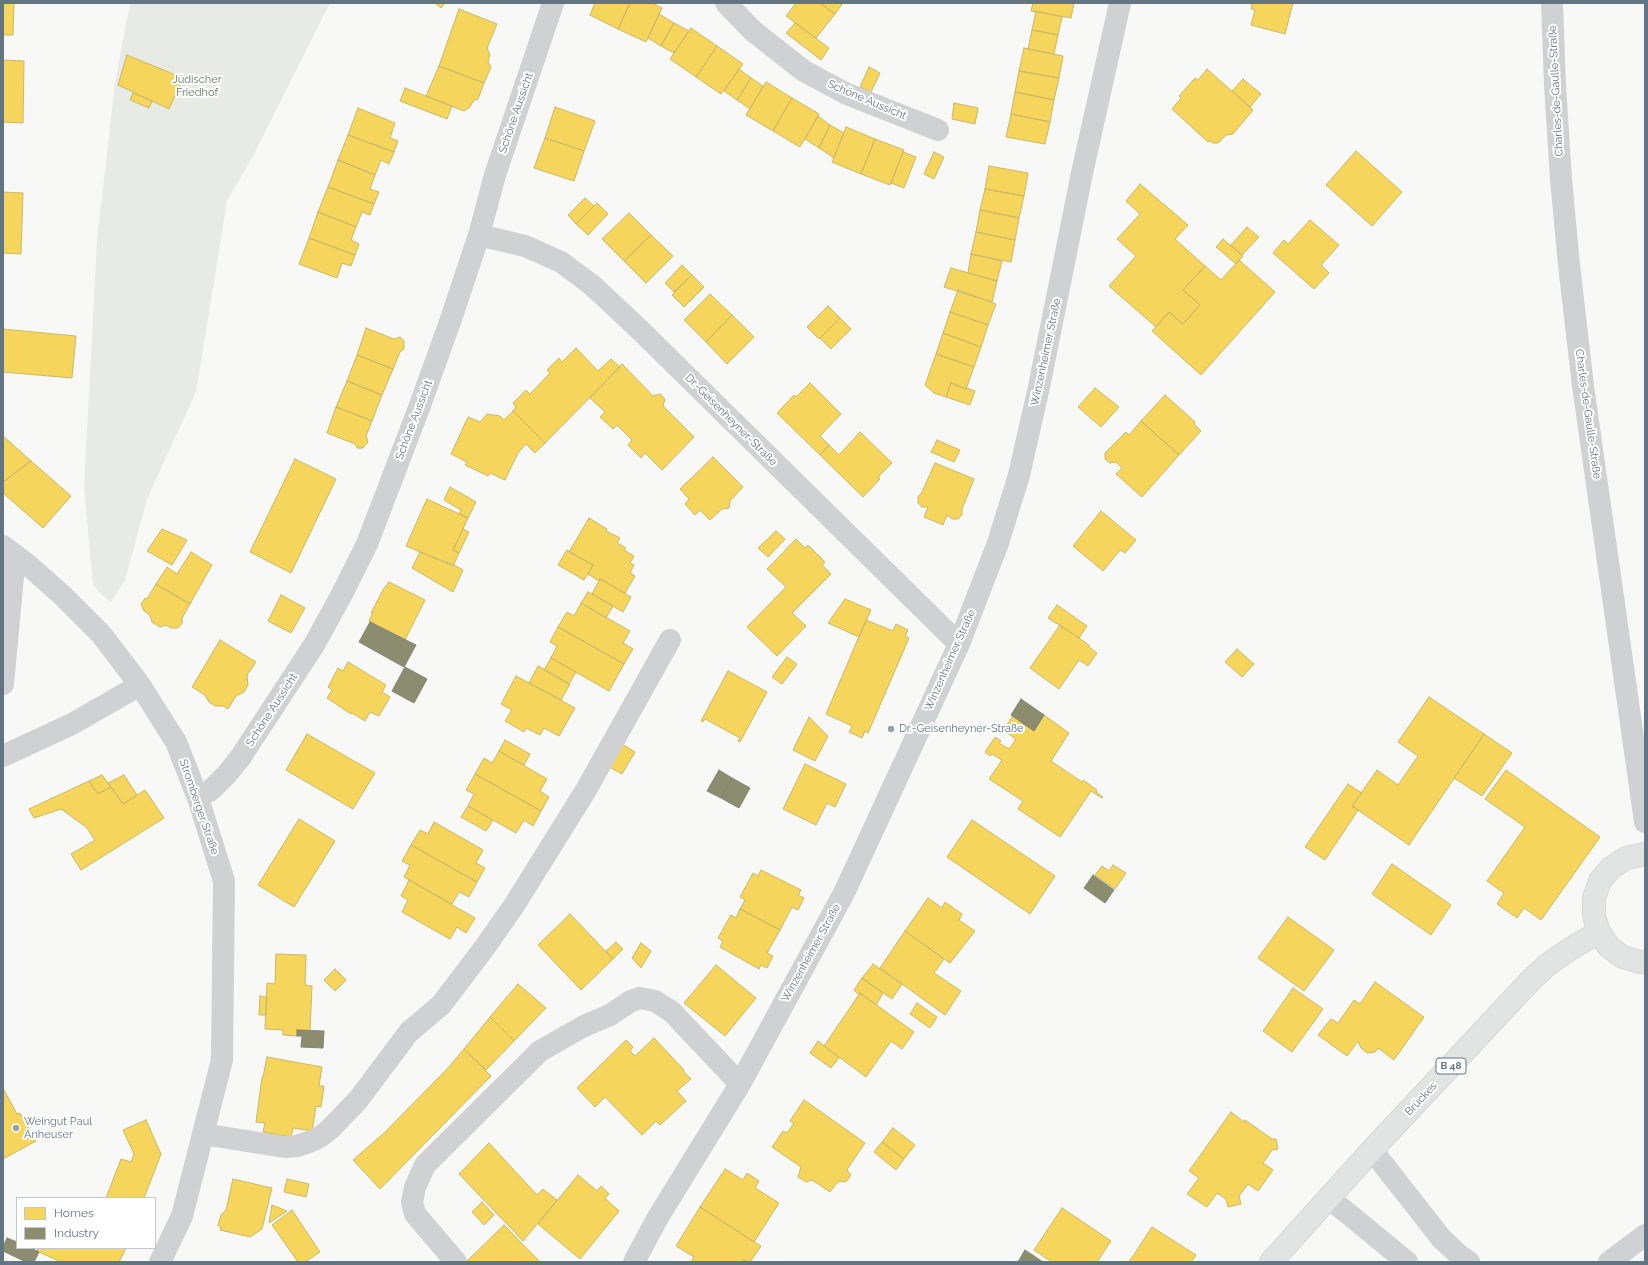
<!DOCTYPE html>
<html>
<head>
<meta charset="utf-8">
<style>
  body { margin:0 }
  #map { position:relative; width:1648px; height:1265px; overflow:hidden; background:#f8f8f7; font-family:Raleway,sans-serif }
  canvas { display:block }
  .frame { position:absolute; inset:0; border:4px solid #637482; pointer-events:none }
  .legend { position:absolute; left:16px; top:1197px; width:140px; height:52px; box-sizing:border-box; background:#fff; border:1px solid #c1c7cd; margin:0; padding:5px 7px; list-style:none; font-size:12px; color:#637482 }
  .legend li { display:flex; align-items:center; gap:8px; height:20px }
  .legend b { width:20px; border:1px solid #c1c7cd }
</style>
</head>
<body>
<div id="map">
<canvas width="1648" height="1265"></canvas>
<div class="frame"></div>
<ul class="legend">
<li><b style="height:11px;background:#f6d55c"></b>Homes</li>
<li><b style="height:11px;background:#8c8c6e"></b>Industry</li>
</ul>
</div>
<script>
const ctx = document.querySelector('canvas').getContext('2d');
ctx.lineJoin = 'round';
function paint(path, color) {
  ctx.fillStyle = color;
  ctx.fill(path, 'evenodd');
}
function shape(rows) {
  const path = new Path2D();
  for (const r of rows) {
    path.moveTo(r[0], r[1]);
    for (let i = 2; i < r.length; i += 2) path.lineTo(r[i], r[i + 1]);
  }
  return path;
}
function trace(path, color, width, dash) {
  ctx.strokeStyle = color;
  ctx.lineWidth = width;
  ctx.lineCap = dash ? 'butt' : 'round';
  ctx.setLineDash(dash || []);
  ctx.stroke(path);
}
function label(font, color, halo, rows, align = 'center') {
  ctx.font = font + ' Raleway,sans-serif';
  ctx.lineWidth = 4;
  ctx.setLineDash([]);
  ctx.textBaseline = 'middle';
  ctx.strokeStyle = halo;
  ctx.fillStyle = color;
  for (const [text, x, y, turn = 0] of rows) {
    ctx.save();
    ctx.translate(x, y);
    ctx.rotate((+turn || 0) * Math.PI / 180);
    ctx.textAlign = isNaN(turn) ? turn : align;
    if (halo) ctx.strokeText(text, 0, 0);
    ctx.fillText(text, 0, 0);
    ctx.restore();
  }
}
paint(shape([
  [130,3,330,3,253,156,227,201,196,392,147,499,125,580,111,602,101,594,93,585,84,487,97,241,115,83]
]), '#e8ebe5');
const homes = shape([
  [3,3,14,3,13,35,3,35,3,3],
  [435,3,445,3,441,8,435,3],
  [595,3,630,3,618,29,590,15,595,3],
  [630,3,652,3,662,8,646,42,618,29,630,3],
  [796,3,820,3,835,14,816,38,786,16,796,3],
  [820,3,843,3,835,14,820,3],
  [1033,3,1074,3,1071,18,1031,11,1033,3],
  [1252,3,1293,3,1285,34,1251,25,1255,10,1251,9,1252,3],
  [459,9,497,24,487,48,490,55,488,62,491,67,484,83,439,66,459,9],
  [1036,11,1062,17,1058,35,1032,30,1036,11],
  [659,14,674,23,661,46,648,38,659,14],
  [674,23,689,31,674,53,661,46,674,23],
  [795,23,829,48,821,60,786,33,795,23],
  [691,28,717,46,696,77,670,59,691,28],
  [1032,30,1058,35,1054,54,1028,49,1032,30],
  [717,46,743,64,721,94,696,77,717,46],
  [1024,48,1063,56,1059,78,1019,71,1024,48],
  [127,55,183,78,169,109,118,85,127,55],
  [3,60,24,61,23,123,3,122,3,60],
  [439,66,484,83,478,99,473,101,470,107,464,111,426,96,439,66],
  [869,67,880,73,871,92,860,87,869,67],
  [739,69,751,78,737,100,724,91,739,69],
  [1207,69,1253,110,1233,134,1226,135,1218,143,1213,143,1210,141,1208,142,1172,109,1181,98,1179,96,1195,78,1198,80,1207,69],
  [1019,71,1059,78,1054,100,1015,92,1019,71],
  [751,78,763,86,750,109,737,100,751,78],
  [1243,79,1261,94,1250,107,1232,91,1243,79],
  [766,82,792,98,773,131,746,115,766,82],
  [405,88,452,106,447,119,400,101,405,88],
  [1015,92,1054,100,1050,122,1011,114,1015,92],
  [133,93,152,101,149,108,130,100,133,93],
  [792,98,819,114,800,147,773,131,792,98],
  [954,103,978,108,975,124,952,119,954,103],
  [555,107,595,121,584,151,545,138,555,107],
  [358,108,395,123,390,138,398,141,394,152,348,135,358,108],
  [1011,114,1050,122,1045,144,1006,137,1011,114],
  [818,116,830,125,819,148,805,139,818,116],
  [830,125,844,133,834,158,819,148,830,125],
  [846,127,875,139,861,174,832,162,846,127],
  [348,135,394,152,389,164,381,160,375,175,338,160,348,135],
  [545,138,584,151,574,181,534,168,545,138],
  [875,139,904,150,890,185,861,174,875,139],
  [1356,151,1402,192,1372,226,1326,185,1356,151],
  [903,152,916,157,904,188,891,183,903,152],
  [934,152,944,157,934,179,924,174,934,152],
  [338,160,375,175,370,189,379,192,374,204,328,187,338,160],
  [989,166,1028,173,1024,196,985,189,989,166],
  [1140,184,1188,225,1175,239,1205,266,1183,290,1200,305,1183,324,1169,312,1156,327,1109,286,1136,256,1117,239,1140,214,1126,201,1140,184],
  [328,187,374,204,370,215,362,212,356,227,318,212,328,187],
  [985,189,1024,196,1019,218,980,210,985,189],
  [3,192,23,193,21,254,3,253,3,192],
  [585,198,594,206,576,224,568,215,585,198],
  [597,203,608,214,588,235,576,224,597,203],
  [980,210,1019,218,1015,240,976,232,980,210],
  [318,212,356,227,351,240,359,244,355,255,309,238,318,212],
  [629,213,651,235,624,261,602,239,629,213],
  [1310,220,1339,245,1321,265,1329,273,1314,289,1273,253,1284,240,1288,244,1310,220],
  [1247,227,1259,237,1242,255,1231,245,1247,227],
  [976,232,1015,240,1011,262,971,254,976,232],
  [651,235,673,256,646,283,624,261,651,235],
  [309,238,355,255,351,266,342,263,337,278,299,264,309,238],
  [1223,239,1243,256,1236,264,1216,247,1223,239],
  [971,254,1002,261,997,281,968,273,971,254],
  [1239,260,1275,292,1201,375,1152,331,1169,312,1183,324,1200,305,1183,290,1205,266,1221,280,1239,260],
  [682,265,692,275,674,292,665,283,682,265],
  [951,268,997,281,992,302,944,287,951,268],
  [692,275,704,287,684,307,672,295,692,275],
  [958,290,996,304,988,325,950,312,958,290],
  [710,294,732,315,706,342,684,320,710,294],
  [828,306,840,318,819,339,807,327,828,306],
  [950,312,988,325,981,347,943,333,950,312],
  [732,315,754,337,727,364,706,342,732,315],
  [840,318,851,329,831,349,820,338,840,318],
  [366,328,394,339,400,337,404,341,404,349,400,352,393,369,357,355,366,328],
  [3,329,76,336,72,378,3,372,3,329],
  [943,333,981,347,974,367,936,354,943,333],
  [576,348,598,371,611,359,620,367,545,443,513,411,516,407,513,403,526,390,530,394,550,373,547,370,559,358,562,362,576,348],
  [936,354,974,367,966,389,951,383,946,397,934,393,925,385,936,354],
  [357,355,393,369,382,395,347,381,357,355],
  [622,364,653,396,660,394,665,399,663,406,694,437,662,470,645,453,641,458,628,445,632,440,617,425,613,429,600,417,605,412,590,398,622,364],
  [347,381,382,395,372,421,336,407,347,381],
  [810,383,841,414,820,436,829,445,820,455,777,413,794,395,796,397,810,383],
  [951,383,966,389,967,388,975,391,970,405,946,397,951,383],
  [1095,388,1119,407,1101,427,1078,407,1095,388],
  [1165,395,1195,422,1194,424,1201,431,1179,455,1141,421,1165,395],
  [336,407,372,421,366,436,368,442,363,448,357,448,355,444,327,433,336,407],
  [513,411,545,443,535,453,526,444,518,453,505,480,490,473,488,476,465,465,467,462,451,454,468,417,480,422,487,414,500,416,504,420,513,411],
  [1141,421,1179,455,1142,497,1116,474,1122,468,1116,462,1110,463,1105,459,1105,453,1126,432,1129,435,1141,421],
  [860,432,892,463,878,477,880,479,863,497,820,455,829,445,839,455,860,432],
  [3,436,31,461,3,482,3,436],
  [937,440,960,450,954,462,931,452,937,440],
  [713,457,743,487,730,501,729,508,722,509,710,520,700,510,695,515,685,504,689,499,680,489,713,457],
  [295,459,336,479,291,573,250,552,295,459],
  [31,461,71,496,43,528,3,493,3,482,31,461],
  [935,463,974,479,962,509,962,515,958,519,952,519,947,515,943,525,924,517,928,507,922,507,918,503,918,497,922,492,935,463],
  [450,487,476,502,468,518,459,514,461,510,444,500,450,487],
  [427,499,468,518,453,550,459,553,453,566,406,546,427,499],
  [1101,511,1136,540,1125,553,1120,550,1103,571,1073,546,1101,511],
  [589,518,607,529,606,531,620,538,617,543,626,548,624,550,634,556,630,563,634,565,630,573,635,576,625,593,600,579,599,581,588,574,593,565,569,552,589,518],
  [162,529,187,540,172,565,147,551,162,529],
  [463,529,469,532,459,553,453,550,463,529],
  [776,531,785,539,768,557,758,548,776,531],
  [796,539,805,548,808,545,825,562,822,565,831,574,792,613,806,626,777,656,747,627,786,587,767,569,796,539],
  [567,550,593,565,584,580,558,565,567,550],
  [191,552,212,565,190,604,156,584,167,567,177,574,191,552],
  [420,552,454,565,463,570,453,592,412,568,420,552],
  [600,579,631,597,623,612,592,594,600,579],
  [389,582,425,600,405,640,369,621,373,613,371,613,384,588,389,582],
  [156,584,190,604,181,620,183,622,178,628,171,628,166,625,160,627,152,622,150,615,144,611,141,604,145,598,147,599,156,584],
  [588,592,613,606,606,618,581,603,588,592],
  [281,595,305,608,291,633,268,621,281,595],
  [845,599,871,610,859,637,828,623,845,599],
  [581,603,630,631,623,643,633,649,624,664,558,627,567,612,574,616,581,603],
  [1057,605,1087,626,1079,638,1048,618,1057,605],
  [866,620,893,631,896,624,908,630,905,637,909,638,868,733,865,731,862,738,849,732,852,726,826,714,866,620],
  [1060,625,1089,645,1089,647,1097,653,1088,666,1079,660,1059,689,1030,668,1060,625],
  [558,627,624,664,609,691,551,658,557,646,550,642,558,627],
  [220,640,256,662,247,675,248,685,244,692,236,696,228,709,223,706,215,706,209,702,205,695,192,687,220,640],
  [1237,649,1254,664,1242,677,1225,662,1237,649],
  [787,657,797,664,782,684,772,677,787,657],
  [551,658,576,672,569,684,544,670,551,658],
  [348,662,386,685,382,692,390,697,379,716,370,712,365,721,352,713,351,714,327,698,332,690,328,687,338,668,343,671,348,662],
  [538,666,570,684,561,700,529,683,538,666],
  [728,671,767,692,740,742,738,741,740,738,705,719,703,722,701,721,728,671],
  [516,676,575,708,559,736,544,728,540,735,526,728,524,732,505,721,512,710,501,704,516,676],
  [1429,697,1484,734,1409,845,1352,806,1377,770,1398,785,1418,756,1398,742,1429,697],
  [1044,715,1069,733,1051,761,1082,782,1083,780,1097,790,1096,792,1103,797,1102,798,1091,791,1060,837,1018,809,1023,801,989,779,1002,760,992,754,990,756,985,752,995,737,1001,741,999,743,1009,749,1016,739,1003,730,1013,716,1034,731,1044,715],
  [809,717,828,736,815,761,793,750,809,717],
  [307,734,375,773,353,809,286,770,307,734],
  [1484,734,1512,753,1482,796,1454,778,1484,734],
  [505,740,530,754,524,765,499,751,505,740],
  [622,744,635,752,622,774,609,767,622,744],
  [499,751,547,779,540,791,549,797,541,811,475,774,484,758,492,763,499,751],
  [805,764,846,784,835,807,827,803,816,825,783,809,805,764],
  [1506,770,1600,837,1541,920,1524,908,1517,918,1497,904,1504,893,1487,881,1525,827,1485,799,1506,770],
  [475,774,541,811,533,826,524,820,516,833,468,806,474,794,466,790,475,774],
  [102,775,111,787,98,794,89,781,102,775],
  [124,775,137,795,123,804,108,783,124,775],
  [89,781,98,794,111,787,123,804,145,790,164,818,81,870,71,854,95,840,86,827,61,809,34,818,29,809,89,781],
  [1348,784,1362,793,1352,806,1358,810,1325,860,1305,847,1348,784],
  [468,806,493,820,486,831,461,817,468,806],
  [299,819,335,841,294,907,258,885,299,819],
  [972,820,1055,876,1030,914,947,857,972,820],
  [434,822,483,850,476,863,485,868,477,882,411,845,420,830,428,834,434,822],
  [411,845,477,882,469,897,459,892,452,904,404,877,410,865,402,861,411,845],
  [1392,864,1451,905,1431,935,1372,894,1392,864],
  [1113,865,1126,873,1115,889,1095,875,1102,866,1109,871,1113,865],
  [761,870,801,890,798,895,804,898,798,910,792,907,780,930,740,909,745,900,740,897,753,873,758,876,761,870],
  [409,880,475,918,466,933,457,927,450,939,402,912,408,900,401,896,409,880],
  [928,898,942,908,945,902,962,914,959,920,975,931,950,963,905,931,928,898],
  [740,909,780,930,767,953,773,956,767,968,761,965,759,969,720,947,723,941,718,938,731,915,736,918,740,909],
  [570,914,613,959,581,990,538,945,570,914],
  [1288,917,1334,950,1304,991,1258,958,1288,917],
  [905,931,944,959,934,973,961,991,945,1015,880,968,905,931],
  [616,942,623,949,613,959,606,951,616,942],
  [641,943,651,951,641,968,632,958,641,943],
  [276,954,306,955,305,985,312,986,310,1031,297,1030,297,1036,283,1035,283,1030,265,1029,267,983,275,984,276,954],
  [873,964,902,984,892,999,862,978,873,964],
  [716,965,756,998,725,1036,684,1003,716,965],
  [335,969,346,980,335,991,324,980,335,969],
  [862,978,883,993,876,1005,860,993,859,995,854,990,862,978],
  [1375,982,1424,1017,1394,1060,1378,1048,1375,1052,1367,1053,1361,1048,1358,1041,1347,1056,1318,1035,1331,1019,1338,1023,1354,1000,1360,1004,1375,982],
  [518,984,546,1008,514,1041,490,1017,518,984],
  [1293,988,1323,1009,1292,1052,1263,1031,1293,988],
  [860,993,914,1032,902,1049,891,1041,866,1077,824,1046,860,993],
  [260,996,267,997,266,1015,259,1015,260,996],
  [917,1003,937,1017,930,1028,910,1014,917,1003],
  [490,1017,514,1041,486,1070,464,1049,490,1017],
  [654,1038,684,1070,683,1071,691,1079,677,1091,686,1101,660,1125,656,1121,642,1135,605,1097,595,1107,577,1088,626,1040,633,1047,630,1051,635,1056,654,1038],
  [818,1041,839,1058,831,1068,810,1053,818,1041],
  [464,1049,491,1076,380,1189,353,1160,384,1133,447,1069,464,1049],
  [267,1057,322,1067,319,1086,324,1086,321,1107,316,1106,312,1131,293,1128,291,1137,263,1132,265,1123,256,1122,262,1077,263,1077,267,1057],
  [3,1088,17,1114,20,1113,36,1141,3,1159,3,1088],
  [804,1100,865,1143,848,1168,847,1170,851,1175,846,1182,840,1181,836,1184,830,1192,812,1180,806,1182,798,1177,801,1167,772,1147,783,1131,787,1133,794,1123,790,1121,804,1100],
  [1231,1112,1244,1122,1245,1120,1272,1139,1276,1139,1278,1149,1272,1150,1263,1163,1273,1170,1258,1191,1248,1184,1239,1196,1241,1204,1228,1207,1226,1199,1217,1193,1207,1207,1187,1194,1199,1178,1189,1171,1231,1112],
  [146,1120,161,1154,144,1198,106,1198,121,1159,131,1162,134,1154,123,1130,146,1120],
  [893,1128,915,1145,904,1159,882,1142,893,1128],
  [882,1142,904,1159,896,1170,874,1152,882,1142],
  [489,1143,537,1195,543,1189,557,1200,523,1241,459,1174,489,1143],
  [725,1169,743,1180,747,1173,759,1181,755,1188,779,1203,754,1242,700,1207,725,1169],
  [578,1175,597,1191,601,1186,609,1194,605,1198,619,1211,580,1259,538,1224,578,1175],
  [233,1179,272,1188,262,1229,250,1237,220,1230,221,1227,218,1225,221,1215,226,1210,233,1179],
  [287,1179,309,1184,306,1197,284,1192,287,1179],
  [482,1202,494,1215,484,1225,472,1212,482,1202],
  [272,1205,287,1211,269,1223,272,1205],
  [700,1207,761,1246,750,1262,743,1260,742,1262,691,1262,694,1257,676,1246,700,1207],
  [1062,1208,1111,1241,1097,1262,1052,1262,1034,1250,1062,1208],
  [292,1210,320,1252,305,1262,298,1262,272,1225,292,1210],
  [504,1225,540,1262,466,1262,504,1225],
  [1152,1227,1196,1255,1191,1262,1129,1262,1152,1227],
  [38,1248,126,1248,119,1262,61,1262,37,1251,38,1248]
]);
paint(homes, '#f6d55c');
trace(homes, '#cab867', 1);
const industry = shape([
  [370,622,416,645,404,667,359,642,370,622],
  [405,667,427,679,414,703,392,691,405,667],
  [1021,699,1044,715,1034,731,1011,715,1021,699],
  [719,770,732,778,721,798,707,791,719,770],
  [732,778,750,788,739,808,721,798,732,778],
  [1093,875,1114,890,1105,903,1084,888,1093,875],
  [297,1030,324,1031,323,1048,301,1047,302,1036,297,1036,297,1030],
  [7,1238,17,1242,17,1248,31,1248,39,1252,34,1262,26,1262,3,1251,3,1247,7,1238],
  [1025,1250,1043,1262,1018,1262,1025,1250]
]);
paint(industry, '#8c8c6e');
trace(industry, '#808574', 1);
const major = shape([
  [1645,854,1626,858,1611,868,1600,881,1594,898,1594,916,1599,932,1609,947,1623,957,1640,962,1645,962],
  [1271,1262,1372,1150,1530,981,1546,966,1567,951,1599,932]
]);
trace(major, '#d5d6d6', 24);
trace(shape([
  [726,3,753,31,804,71,847,94,938,130],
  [1552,3,1555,85,1561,179,1569,265,1583,386,1645,822],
  [479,235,525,246,561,262,592,285,641,331,959,644],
  [3,546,28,565,62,595,101,634,140,685,176,742,198,798,224,881,222,1060,182,1216,160,1262],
  [3,684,15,555],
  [3,756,72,724,140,685],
  [198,798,211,790,227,774,240,758,314,645,342,594,367,544,419,408,451,319,479,235,495,175,553,3],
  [203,1134,284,1147,297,1146,309,1142,320,1137,330,1129,358,1100,409,1032,441,1005,485,947,515,904,586,790,670,640],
  [1372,1150,1441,1238,1459,1255,1469,1262],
  [1329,1198,1407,1262],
  [456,1262,415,1214,412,1202,415,1187,425,1165,540,1051,584,1026,610,1015,631,1001,640,998,655,1001,672,1012,740,1084],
  [634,1262,657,1219,740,1084,844,893,959,644,998,543,1019,475,1039,387,1082,173,1120,3],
  [1609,1262,1645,1235]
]), '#cfd1d2', 22);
trace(major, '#e2e3e3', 22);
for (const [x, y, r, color] of [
  [891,729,4,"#97a2ab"],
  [16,1128,4,"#97a2ab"]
]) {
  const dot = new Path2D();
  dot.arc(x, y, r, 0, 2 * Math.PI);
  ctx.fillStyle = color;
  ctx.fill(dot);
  trace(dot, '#fff', 1.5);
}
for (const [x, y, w] of [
  [1451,1066,30]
]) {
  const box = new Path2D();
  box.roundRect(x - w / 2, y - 8, w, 16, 3);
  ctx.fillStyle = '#fff';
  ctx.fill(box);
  trace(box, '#637482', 1);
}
label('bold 10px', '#637482', null, [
  ["B 48",1451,1066]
]);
label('11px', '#667a62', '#fff', [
  ["Jüdischer",197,80],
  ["Friedhof",197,93]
]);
label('11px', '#637482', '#fff', [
  ["Charles-de-Gaulle-Straße",1556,91,-93],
  ["Schöne Aussicht",867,100,23],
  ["Schöne Aussicht",516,113,-71],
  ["Winzenheimer Straße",1046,352,-78],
  ["Charles-de-Gaulle-Straße",1588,414,82],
  ["Schöne Aussicht",414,420,-69],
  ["Dr.-Geisenheyner-Straße",731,420,45],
  ["Winzenheimer Straße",950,660,-66],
  ["Schöne Aussicht",272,710,-57],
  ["Stromberger Straße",199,807,71],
  ["Winzenheimer Straße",811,953,-61],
  ["Brückes",1421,1099,-47]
]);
label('11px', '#637482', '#fff', [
  ["Dr.-Geisenheyner-Straße",899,729],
  ["Weingut Paul",24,1122],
  ["Anheuser",24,1135]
], 'left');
</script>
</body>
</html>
